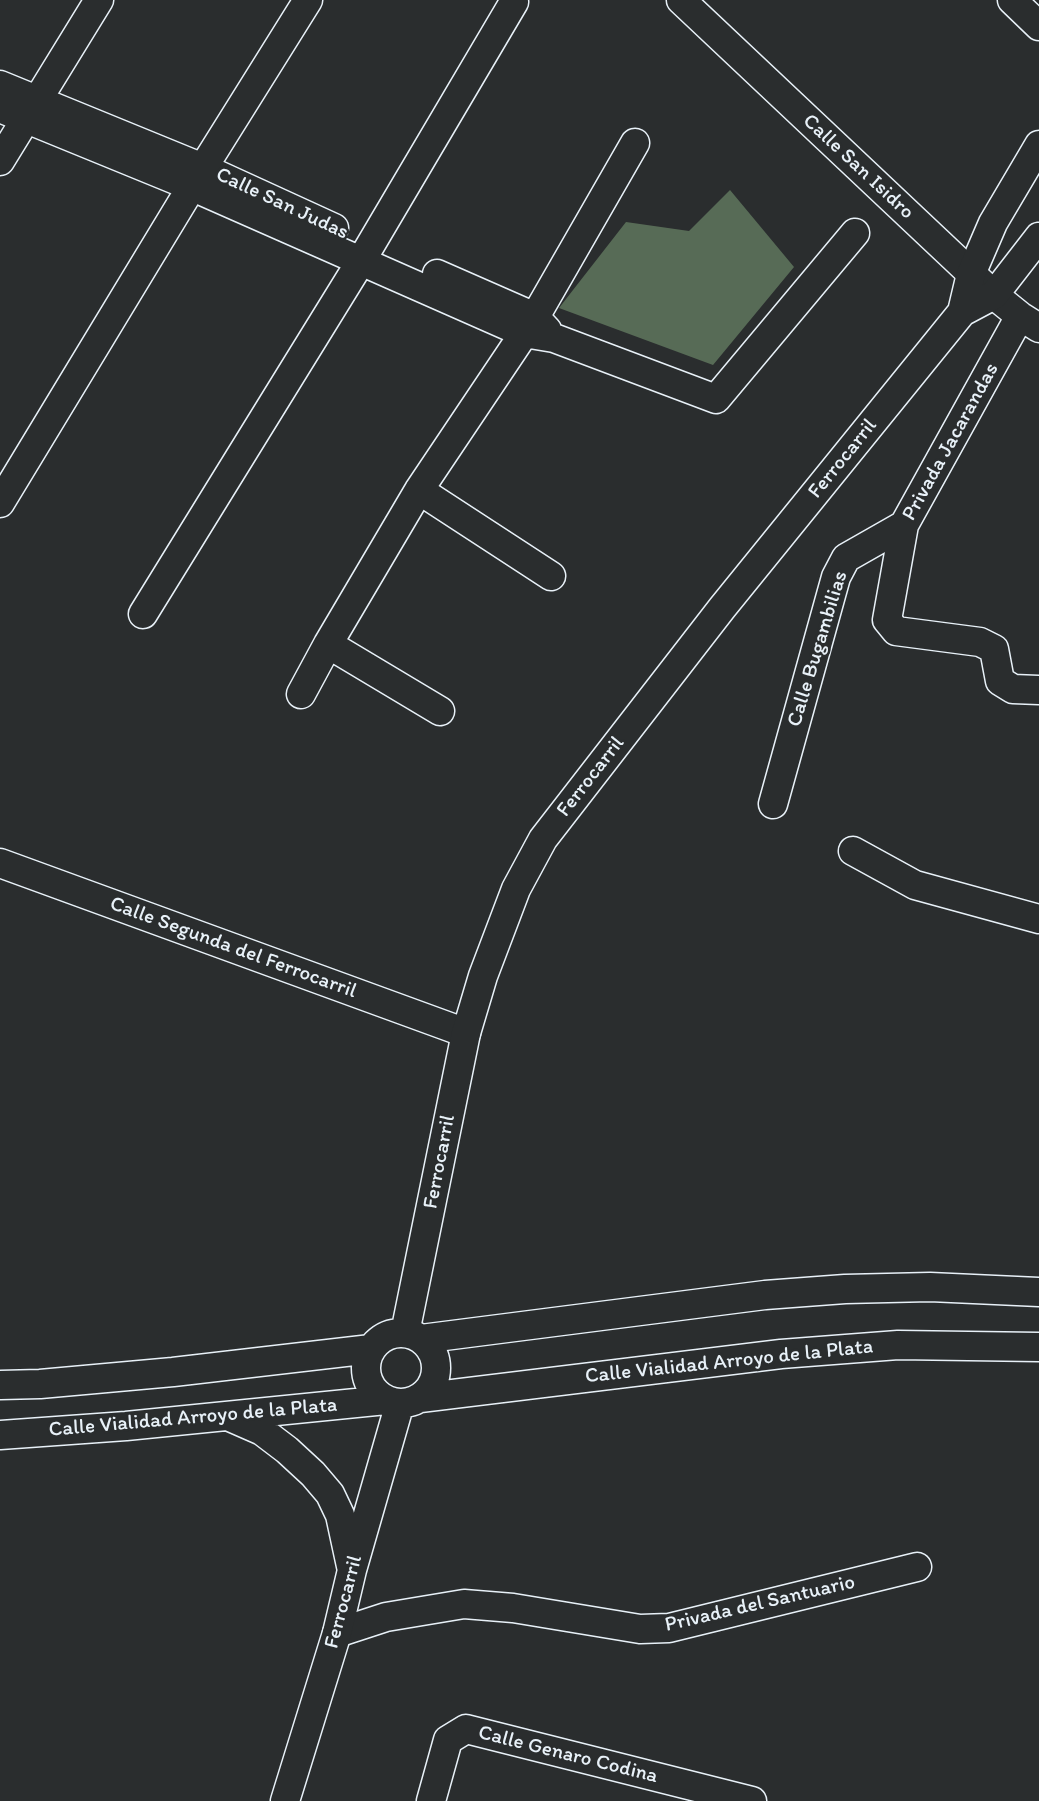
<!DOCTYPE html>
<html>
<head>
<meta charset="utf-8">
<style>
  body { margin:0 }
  canvas { display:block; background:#2a2d2e }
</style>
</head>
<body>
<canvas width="1039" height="1801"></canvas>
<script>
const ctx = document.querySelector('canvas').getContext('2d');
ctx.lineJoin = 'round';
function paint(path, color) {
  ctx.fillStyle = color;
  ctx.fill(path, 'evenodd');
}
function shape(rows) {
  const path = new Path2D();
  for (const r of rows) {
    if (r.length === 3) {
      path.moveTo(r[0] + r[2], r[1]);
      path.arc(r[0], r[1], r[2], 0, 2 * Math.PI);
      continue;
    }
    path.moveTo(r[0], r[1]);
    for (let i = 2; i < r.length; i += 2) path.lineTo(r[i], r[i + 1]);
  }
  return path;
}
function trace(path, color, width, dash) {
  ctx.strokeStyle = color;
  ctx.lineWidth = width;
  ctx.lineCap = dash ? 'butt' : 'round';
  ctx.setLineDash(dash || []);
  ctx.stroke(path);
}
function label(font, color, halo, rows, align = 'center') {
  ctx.font = font + ' Itim,sans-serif';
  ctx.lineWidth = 5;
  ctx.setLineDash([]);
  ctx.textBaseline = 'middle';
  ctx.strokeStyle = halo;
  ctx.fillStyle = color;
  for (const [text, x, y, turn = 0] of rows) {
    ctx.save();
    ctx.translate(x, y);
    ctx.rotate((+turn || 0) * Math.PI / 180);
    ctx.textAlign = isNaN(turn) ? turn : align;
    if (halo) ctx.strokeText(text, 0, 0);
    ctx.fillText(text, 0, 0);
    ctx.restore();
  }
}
paint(shape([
  [730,190,794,267,713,365,559,308,626,222,689,231]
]), '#576b56');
const minor = shape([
  [681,0,994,295,1020,316,1039,328],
  [1012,0,1039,26],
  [0,85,203,168,334,228],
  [0,108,193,187,524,333,554,338,716,399,855,233],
  [0,161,99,0],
  [437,274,535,317,547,330],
  [1020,316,904,525,887,620,896,631,980,642,994,649,1000,681,1013,689,1039,690],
  [419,490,551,576],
  [0,503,203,168,308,0],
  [143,614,361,261,514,2],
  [328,644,440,711],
  [301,694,328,644,419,490,535,317,635,143],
  [773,804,836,577,846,558,904,525],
  [853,851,915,885,1039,919],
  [0,863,466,1033],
  [337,1633,386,1617,464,1604,513,1608,640,1629,669,1628,917,1567],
  [431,1801,448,1740,466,1729,752,1801]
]);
const major = shape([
  [962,312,971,274,993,223,1039,145],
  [405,1333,466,1033,483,976,516,889,543,839,722,608,962,312,994,295,1039,237],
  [401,1368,35],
  [421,1339,765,1295,845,1289,930,1287,1039,1292],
  [0,1385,40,1384,173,1372,371,1349],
  [420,1398,781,1354,898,1345,1039,1347],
  [230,1417,262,1431,287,1450,313,1474,330,1494,340,1515,351,1566],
  [0,1435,126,1426,386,1400],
  [285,1801,337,1633,352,1570,400,1403]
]);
trace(minor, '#e8f1f8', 31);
trace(major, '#e8f1f8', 31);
trace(minor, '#2a2d2e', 28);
trace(major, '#2a2d2e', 28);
label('21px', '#e8f1f8', '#2a2d2e', [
  ["Calle San Isidro",858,167,43],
  ["Calle San Judas",282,204,25],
  ["Privada Jacarandas",951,442,-61],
  ["Ferrocarril",843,459,-51],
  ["Calle Bugambilias",818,649,-73],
  ["Ferrocarril",591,777,-52],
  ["Calle Segunda del Ferrocarril",233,948,20],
  ["Ferrocarril",440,1162,-79],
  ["Calle Vialidad Arroyo de la Plata",729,1362,-6],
  ["Calle Vialidad Arroyo de la Plata",193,1418,-5],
  ["Ferrocarril",344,1602,-75],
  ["Privada del Santuario",760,1604,-13],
  ["Calle Genaro Codina",568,1755,14]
]);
</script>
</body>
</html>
